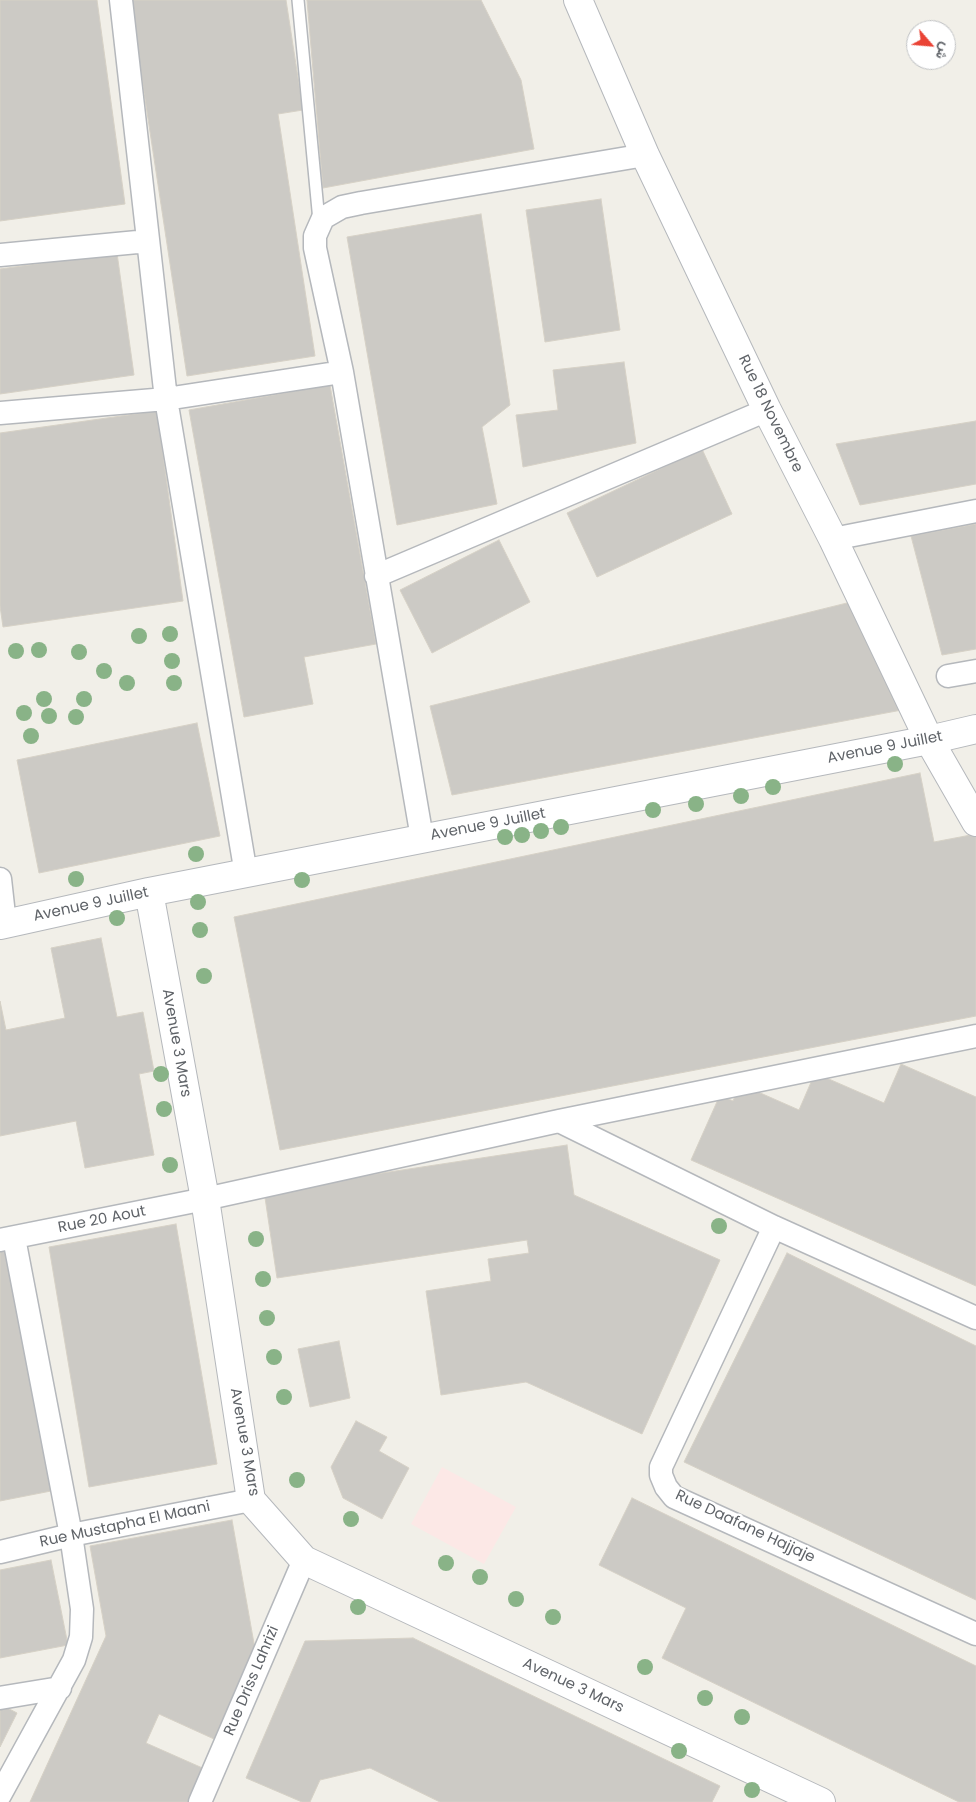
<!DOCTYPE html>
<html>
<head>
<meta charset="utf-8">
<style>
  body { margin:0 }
  #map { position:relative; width:976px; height:1802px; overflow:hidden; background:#f1efe8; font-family:Poppins,Vazirmatn,sans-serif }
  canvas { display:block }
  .north { position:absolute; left:906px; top:20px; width:50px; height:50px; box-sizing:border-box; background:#fff; border:1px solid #bfc1c3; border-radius:50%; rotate:117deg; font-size:14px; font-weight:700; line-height:20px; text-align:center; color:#5f6368 }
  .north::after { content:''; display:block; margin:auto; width:18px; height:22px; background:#ea4335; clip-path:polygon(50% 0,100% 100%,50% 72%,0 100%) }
</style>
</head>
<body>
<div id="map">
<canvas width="976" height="1802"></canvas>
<div class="north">ش</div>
</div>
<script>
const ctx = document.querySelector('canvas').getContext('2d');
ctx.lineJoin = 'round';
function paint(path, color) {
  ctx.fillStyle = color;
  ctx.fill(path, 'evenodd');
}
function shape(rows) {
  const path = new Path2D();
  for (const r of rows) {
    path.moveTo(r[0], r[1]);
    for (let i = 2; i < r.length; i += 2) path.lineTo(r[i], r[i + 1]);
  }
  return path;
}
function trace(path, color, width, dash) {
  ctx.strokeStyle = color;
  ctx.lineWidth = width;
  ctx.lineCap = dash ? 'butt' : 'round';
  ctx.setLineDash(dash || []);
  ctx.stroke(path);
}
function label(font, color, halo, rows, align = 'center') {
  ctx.font = font + ' Poppins,sans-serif';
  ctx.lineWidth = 4.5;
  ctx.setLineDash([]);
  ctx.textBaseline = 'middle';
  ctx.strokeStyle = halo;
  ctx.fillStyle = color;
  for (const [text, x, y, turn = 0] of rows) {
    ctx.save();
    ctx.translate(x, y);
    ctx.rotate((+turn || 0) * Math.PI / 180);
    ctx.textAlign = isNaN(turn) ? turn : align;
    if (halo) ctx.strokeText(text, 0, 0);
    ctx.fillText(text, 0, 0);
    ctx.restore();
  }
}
paint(shape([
  [442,1467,516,1507,484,1564,411,1524]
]), '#fce8e6');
const building = shape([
  [0,0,97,0,125,204,0,221,0,0],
  [130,0,286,0,303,110,278,114,315,356,187,376,130,0],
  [307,0,481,0,521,80,534,149,323,188,307,0],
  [601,199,620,330,545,342,526,210,601,199],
  [481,214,510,405,482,427,497,504,397,525,347,237,481,214],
  [117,253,134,375,0,394,0,269,117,253],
  [624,362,636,443,523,467,516,415,558,410,553,370,624,362],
  [330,385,376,644,304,657,313,704,244,717,189,410,330,385],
  [157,411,183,601,3,627,0,606,0,433,157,411],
  [976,421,976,484,860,505,836,444,976,421],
  [702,449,732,514,597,577,567,513,702,449],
  [976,524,976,649,942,655,911,536,976,524],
  [499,540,530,602,432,653,400,590,499,540],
  [851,602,907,709,452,795,430,706,851,602],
  [197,723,220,836,39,873,17,760,197,723],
  [920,773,934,842,976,834,976,1016,280,1150,234,917,920,773],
  [101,938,117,1017,143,1012,154,1071,139,1074,154,1155,85,1168,76,1121,0,1136,0,1001,6,1030,65,1018,51,948,101,938],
  [901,1064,976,1097,976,1286,691,1160,720,1095,733,1101,740,1084,799,1110,815,1073,884,1103,901,1064],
  [567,1145,574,1195,720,1260,642,1434,526,1382,441,1395,426,1291,491,1281,488,1259,529,1253,527,1240,277,1278,264,1191,567,1145],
  [176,1224,217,1464,89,1487,49,1247,176,1224],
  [8,1247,51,1491,0,1501,0,1249,8,1247],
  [787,1253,976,1346,976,1600,684,1462,787,1253],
  [339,1341,350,1398,310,1407,298,1349,339,1341],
  [356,1421,387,1437,379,1451,409,1468,382,1519,343,1498,331,1467,356,1421],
  [632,1498,976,1666,976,1802,959,1802,662,1658,686,1608,599,1565,632,1498],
  [232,1520,255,1649,214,1739,159,1714,146,1743,207,1770,192,1802,30,1802,106,1636,90,1546,232,1520],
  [51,1560,68,1645,0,1658,0,1570,51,1560],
  [413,1638,720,1786,712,1802,440,1802,370,1768,320,1780,310,1802,302,1802,246,1778,305,1641,413,1638],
  [0,1704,17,1713,0,1747,0,1704]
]);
paint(building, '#cccac5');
trace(building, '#d6d1c6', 1);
const service = shape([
  [298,0,319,221]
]);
const minor = shape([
  [121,0,166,399,246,874],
  [0,255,148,241],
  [0,413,166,399,342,372],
  [833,539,976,511],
  [376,576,767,410],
  [948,676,976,671],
  [422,838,342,372,315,248,315,236,323,218,342,207,361,203,645,155],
  [0,879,5,924],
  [559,1121,774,1227,976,1318],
  [774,1227,661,1467,661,1475,666,1487,674,1497,976,1634],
  [0,1240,205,1199,559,1121,976,1036],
  [0,1552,71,1535,251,1500],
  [0,1698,60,1688],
  [0,1795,74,1660,81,1637,82,1609,71,1535,14,1238],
  [200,1802,304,1560]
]);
const tertiary = shape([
  [578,0,645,155,767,410,833,539,929,740,976,822],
  [149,892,205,1199,251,1500,304,1560,821,1802],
  [0,925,149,892,929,740,976,729]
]);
trace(service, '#b5b8bc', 14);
trace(minor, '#b5b8bc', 25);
trace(tertiary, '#b5b8bc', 30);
trace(service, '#fff', 11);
trace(minor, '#fff', 22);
trace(tertiary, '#fff', 28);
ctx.fillStyle = '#89b387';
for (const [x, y] of [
  [170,634],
  [139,636],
  [39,650],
  [16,651],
  [79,652],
  [172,661],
  [104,671],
  [127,683],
  [174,683],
  [44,699],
  [84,699],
  [24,713],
  [49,716],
  [76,717],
  [31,736],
  [895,764],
  [773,787],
  [741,796],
  [696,804],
  [653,810],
  [561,827],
  [541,831],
  [522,835],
  [505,837],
  [196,854],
  [76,879],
  [302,880],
  [198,902],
  [117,918],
  [200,930],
  [204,976],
  [161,1074],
  [164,1109],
  [170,1165],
  [719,1226],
  [256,1239],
  [263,1279],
  [267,1318],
  [274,1357],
  [284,1397],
  [297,1480],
  [351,1519],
  [446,1563],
  [480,1577],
  [516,1599],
  [358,1607],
  [553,1617],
  [645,1667],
  [705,1698],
  [742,1717],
  [679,1751],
  [752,1790]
]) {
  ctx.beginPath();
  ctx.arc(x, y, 8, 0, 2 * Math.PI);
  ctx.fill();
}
label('15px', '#5f6368', '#fff', [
  ["Rue 18 Novembre",770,414,64],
  ["Avenue 9 Juillet",885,748,-11],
  ["Avenue 9 Juillet",488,825,-11],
  ["Avenue 9 Juillet",91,905,-12],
  ["Avenue 3 Mars",176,1043,80],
  ["Rue 20 Aout",102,1220,-11],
  ["Avenue 3 Mars",244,1442,80],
  ["Rue Mustapha El Maani",125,1525,-12],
  ["Rue Daafane Hajjaje",745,1527,25],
  ["Rue Driss Lahrizi",252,1681,-67],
  ["Avenue 3 Mars",573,1686,25]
]);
</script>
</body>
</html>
